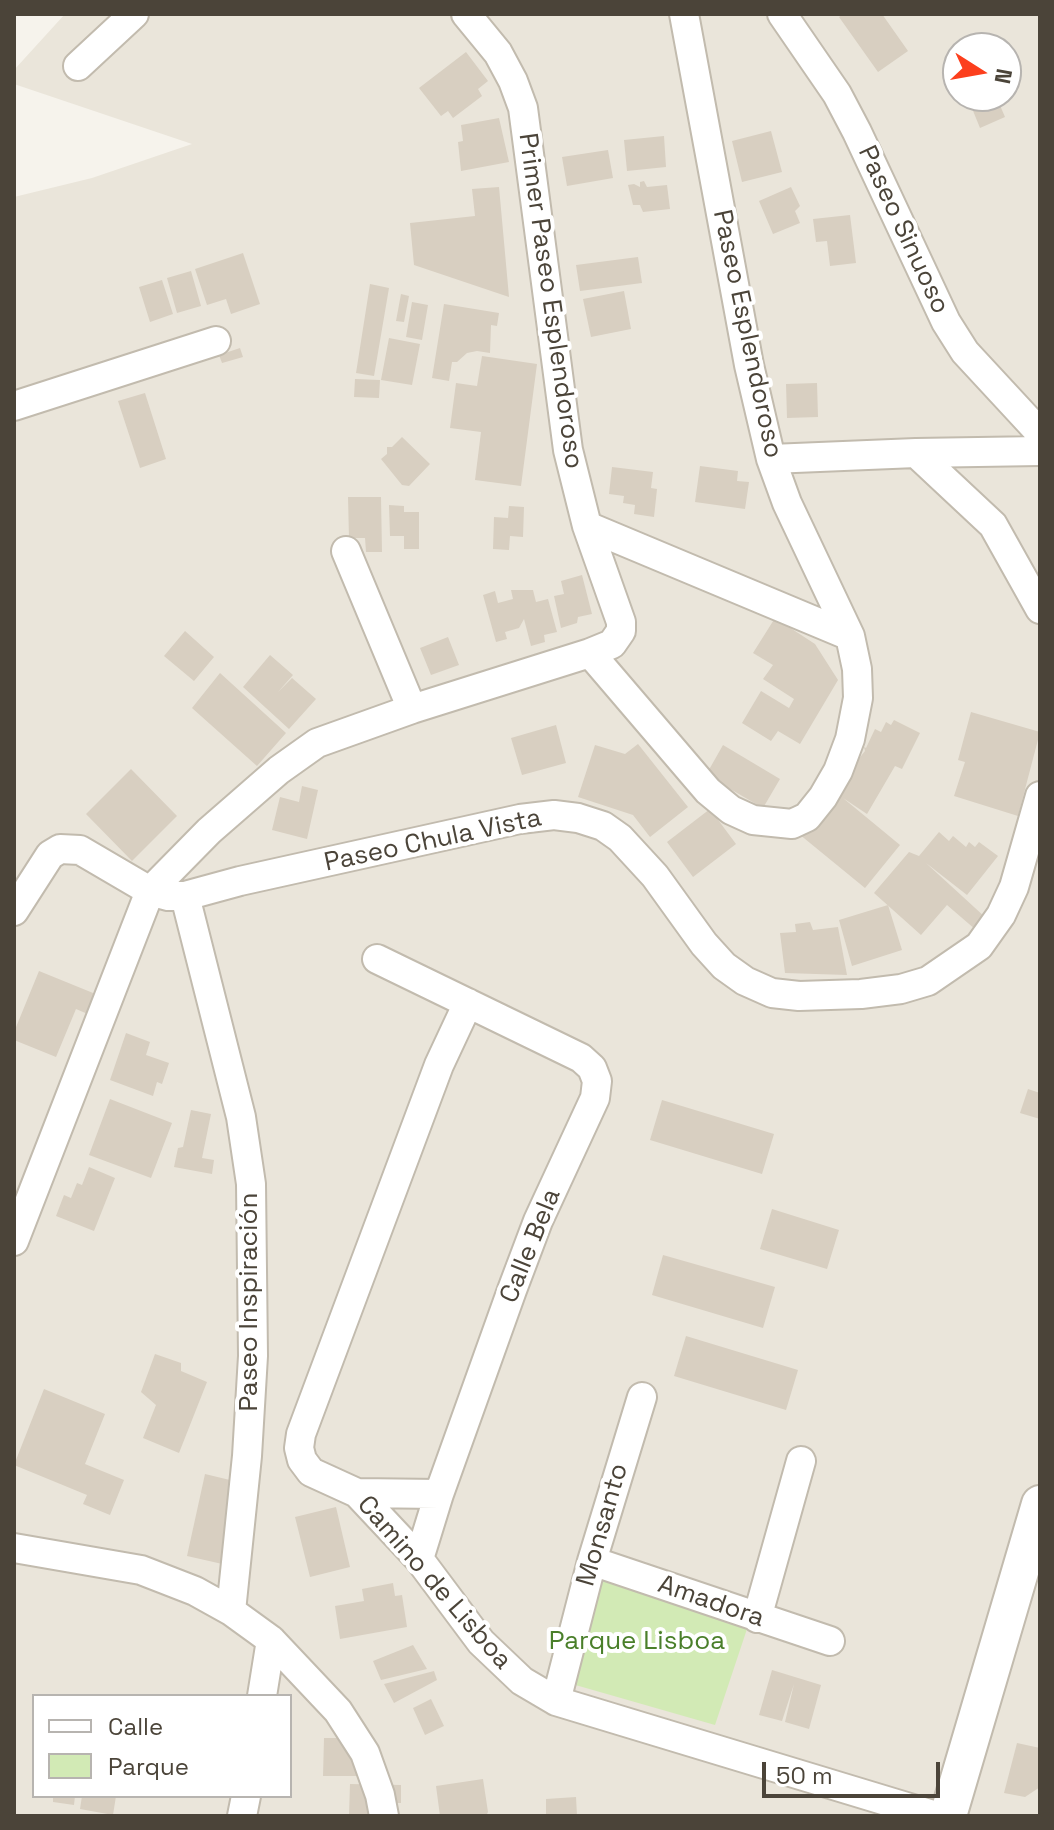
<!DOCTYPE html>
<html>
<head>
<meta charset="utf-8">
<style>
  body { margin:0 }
  #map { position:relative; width:1054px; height:1830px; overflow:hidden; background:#f6f3ec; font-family:"Space Grotesk",sans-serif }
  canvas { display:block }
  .frame { position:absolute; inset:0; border:16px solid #4b4439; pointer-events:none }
  .legend { position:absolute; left:32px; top:1694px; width:260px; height:104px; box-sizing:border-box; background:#fff; border:2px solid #b7b4b0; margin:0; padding:10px 14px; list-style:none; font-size:24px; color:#4b4439 }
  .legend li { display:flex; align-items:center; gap:16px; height:40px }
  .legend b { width:40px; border:2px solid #b7b4b0 }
  .north { position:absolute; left:942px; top:32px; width:80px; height:80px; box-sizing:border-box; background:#fff; border:2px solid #b7b4b0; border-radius:50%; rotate:101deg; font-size:22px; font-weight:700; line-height:32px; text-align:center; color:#4b4439 }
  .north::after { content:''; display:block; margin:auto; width:28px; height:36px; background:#fc3f1d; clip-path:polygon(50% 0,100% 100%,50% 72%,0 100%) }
  .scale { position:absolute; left:762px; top:1762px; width:178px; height:36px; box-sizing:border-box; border:4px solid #4b4439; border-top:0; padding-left:10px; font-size:24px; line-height:28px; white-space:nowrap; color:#4b4439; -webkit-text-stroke:6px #fff; paint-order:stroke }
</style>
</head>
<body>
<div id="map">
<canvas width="1054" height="1830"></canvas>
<div class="frame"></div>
<ul class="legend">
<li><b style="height:10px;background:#fff"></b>Calle</li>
<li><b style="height:22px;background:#d2eab5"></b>Parque</li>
</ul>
<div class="north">N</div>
<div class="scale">50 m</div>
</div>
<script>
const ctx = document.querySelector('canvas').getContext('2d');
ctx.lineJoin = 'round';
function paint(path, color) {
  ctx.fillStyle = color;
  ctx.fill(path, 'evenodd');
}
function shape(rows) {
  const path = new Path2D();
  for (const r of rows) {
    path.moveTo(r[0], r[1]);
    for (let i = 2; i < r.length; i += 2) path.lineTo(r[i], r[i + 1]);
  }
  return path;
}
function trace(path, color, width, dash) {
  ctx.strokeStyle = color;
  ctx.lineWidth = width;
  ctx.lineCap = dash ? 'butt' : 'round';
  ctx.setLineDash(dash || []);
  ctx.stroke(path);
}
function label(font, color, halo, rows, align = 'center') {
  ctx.font = font + ' "Space Grotesk",sans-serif';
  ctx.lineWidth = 8;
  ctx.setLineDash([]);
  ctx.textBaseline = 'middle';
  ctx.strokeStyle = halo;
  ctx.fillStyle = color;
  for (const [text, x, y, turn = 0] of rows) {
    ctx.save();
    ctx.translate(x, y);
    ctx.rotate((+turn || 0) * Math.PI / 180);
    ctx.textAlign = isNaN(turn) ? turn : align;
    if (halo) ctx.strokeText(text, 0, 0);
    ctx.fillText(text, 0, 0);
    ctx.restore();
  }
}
paint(shape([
  [65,14,1040,14,1040,1816,14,1816,14,197,92,178,192,144,14,84,14,70],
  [958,48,1006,48,1006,96,958,96],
  [34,1696,290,1696,290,1796,34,1796]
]), '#eae5da');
paint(shape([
  [596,1568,751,1617,715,1725,565,1682]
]), '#d2eab5');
paint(shape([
  [843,14,882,14,908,51,878,72,839,17],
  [466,52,488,81,478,89,482,96,453,118,448,111,441,116,419,88],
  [967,96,996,96,1005,117,980,128],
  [499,118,509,162,461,171,458,142,463,141,461,125],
  [771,131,782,172,742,182,732,141],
  [664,136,666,167,627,171,624,140],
  [608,150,613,178,567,186,562,157],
  [644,181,647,187,667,185,670,209,643,212,640,205,633,205,628,185,634,184,640,187,640,182],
  [499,187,509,297,414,265,410,223,475,216,472,189],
  [791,187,800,206,795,211,800,223,773,234,759,201],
  [850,215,856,263,830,266,827,241,816,242,813,219],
  [243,253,260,304,231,314,226,299,207,305,195,269],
  [638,257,642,283,580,291,576,265],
  [191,271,201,306,177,313,167,278],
  [162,280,173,314,150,322,139,287],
  [370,284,389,288,374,376,356,373],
  [624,291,631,329,591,337,583,299],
  [401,294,409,296,404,322,396,321],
  [412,302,428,305,422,340,406,337],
  [444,304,499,313,497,326,491,325,490,353,477,351,467,353,457,362,452,362,449,381,432,378],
  [389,338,420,344,412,385,381,380],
  [240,348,243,357,222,363,219,355],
  [482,356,537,364,521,486,475,480,481,432,450,428,456,383,477,386],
  [355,379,380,380,379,398,354,397],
  [817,383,818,417,787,418,786,384],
  [145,393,166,459,140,468,118,401],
  [402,437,430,464,409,486,402,485,381,459,387,454,387,447,392,447],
  [700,466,738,471,737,481,749,482,745,509,695,502],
  [612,467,653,472,651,488,657,489,654,517,634,514,635,505,623,503,624,496,609,494],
  [348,497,381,497,382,552,366,552,365,538,349,538],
  [389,505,404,506,404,512,419,512,419,549,404,549,404,536,390,536],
  [509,506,524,507,523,537,510,536,509,550,493,549,494,517,508,518],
  [582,575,592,614,578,617,577,623,561,628,554,596,564,594,561,581],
  [511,590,533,590,536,602,548,599,557,632,544,635,545,642,531,646,524,619,519,628,505,632,507,639,496,642,483,595,495,591,498,603,513,599],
  [775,618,815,644,838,680,800,744,778,731,771,741,742,723,761,691,789,708,794,699,763,679,773,665,753,653],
  [185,631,214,657,194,681,164,656],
  [448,637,459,665,431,675,420,648],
  [270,655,293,675,278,692,292,678,316,699,289,729,243,687],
  [220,673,286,733,257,766,192,708],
  [971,712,1040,732,1018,816,954,796,965,762,958,760],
  [894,720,920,733,902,769,895,766,867,814,843,798,900,845,865,888,799,834,865,751,864,747,866,748,875,729,881,732,886,722,891,725],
  [556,725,566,763,522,775,511,738],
  [638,744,688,807,650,837,633,815,578,797,595,745,625,754],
  [723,745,780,779,763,808,706,775],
  [131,769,177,816,132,861,86,814],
  [302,786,318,790,307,839,272,830,280,797,299,802],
  [710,809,736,844,693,877,667,842],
  [939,832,949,841,953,836,966,847,969,842,975,847,979,842,998,856,967,895,926,863,986,918,976,930,947,905,921,935,874,893,909,852,919,856],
  [888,905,902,950,852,966,839,920],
  [810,922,813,930,838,927,847,975,785,973,780,933,796,932,795,924],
  [39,971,98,995,90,1015,76,1009,56,1057,14,1040,14,1032],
  [126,1033,150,1042,146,1055,169,1063,162,1084,157,1082,153,1096,110,1080],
  [1028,1089,1040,1093,1040,1119,1020,1113],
  [110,1099,172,1123,151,1178,89,1155],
  [662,1100,774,1134,762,1174,650,1140],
  [191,1110,211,1114,202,1158,214,1160,212,1174,174,1167,178,1148,183,1147],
  [89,1167,115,1178,94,1231,56,1216,64,1195,71,1198,77,1183,82,1185],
  [772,1209,839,1230,827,1269,760,1249],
  [663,1255,775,1287,763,1328,652,1295],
  [686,1336,798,1370,786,1410,674,1376],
  [155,1354,181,1363,181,1371,207,1382,179,1453,143,1438,156,1405,141,1392],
  [44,1389,105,1414,85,1464,124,1480,110,1515,83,1504,87,1495,14,1465],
  [205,1474,259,1487,240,1568,187,1556],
  [336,1507,350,1567,310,1577,295,1517],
  [393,1583,395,1596,402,1595,407,1627,340,1639,335,1606,364,1601,362,1589],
  [413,1645,427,1669,381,1680,373,1661],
  [772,1670,821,1685,809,1729,785,1722,794,1684,782,1721,759,1715],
  [434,1671,437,1680,394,1703,384,1684],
  [431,1699,444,1726,425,1735,413,1708],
  [324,1738,373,1738,372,1776,323,1776],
  [1017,1743,1040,1748,1040,1787,1025,1797,1004,1793],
  [483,1779,488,1812,486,1816,440,1816,436,1786],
  [350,1784,401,1785,401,1803,388,1803,388,1816,349,1816],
  [53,1796,75,1796,74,1805,53,1802],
  [82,1796,116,1796,113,1815,80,1809],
  [576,1797,577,1816,546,1816,546,1799]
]), '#d8cfc1');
const minor = shape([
  [782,14,837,94,857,132,946,322,965,352,1040,433],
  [78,66,134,14],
  [14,406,216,341],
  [916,453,993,525,1040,609],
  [771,459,916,453,1040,451],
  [587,526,850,636],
  [346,551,412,709],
  [590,653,708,791,731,810,753,820,792,824,807,817,823,797,838,771,850,739,858,698,857,669,850,636,787,503,771,459,749,365,684,14],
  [185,896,241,1117,251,1184,253,1356,247,1456,231,1611,271,1640,262,1696],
  [14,911,50,855,60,849,80,850,150,891,168,896,185,896,240,881,520,819,554,815,578,818,603,826,620,838,655,876,704,944,724,966,745,981,772,993,799,996,861,994,901,989,928,981,979,946,1001,915,1014,887,1040,796],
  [377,959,581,1058,592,1068,597,1081,595,1098,538,1221,512,1290,439,1494,419,1559],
  [468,1003,439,1065,301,1434,299,1448,302,1460,311,1472,357,1493,419,1559,481,1642,522,1681,556,1701,936,1816],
  [14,1241,150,891,209,831,279,770,317,743,412,709,590,653,612,644,621,631,621,622,587,526,568,450,523,108,513,81,498,53,466,14],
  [357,1493,439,1494],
  [14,1548,141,1570,195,1591,231,1611],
  [592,1561,830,1641],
  [757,1618,801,1461],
  [271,1640,338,1711,365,1753,380,1795,384,1816],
  [556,1701,592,1561,642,1397],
  [242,1816,246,1796]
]);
const tertiary = shape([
  [948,1816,1040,1504]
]);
trace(minor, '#c2bbae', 32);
trace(tertiary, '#c2bbae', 40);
trace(minor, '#fff', 28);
trace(tertiary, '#fff', 36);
label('26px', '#4b4439', '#fff', [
  ["Paseo Sinuoso",903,230,65],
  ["Primer Paseo Esplendoroso",550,301,82],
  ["Paseo Esplendoroso",747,334,78],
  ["Paseo Chula Vista",433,841,-12],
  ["Calle Bela",531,1246,-68],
  ["Paseo Inspiración",250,1302,-90],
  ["Monsanto",603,1525,-74],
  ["Camino de Lisboa",434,1583,49],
  ["Amadora",711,1602,19]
]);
label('26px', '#4a7f2a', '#fff', [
  ["Parque Lisboa",637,1642]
]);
</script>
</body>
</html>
